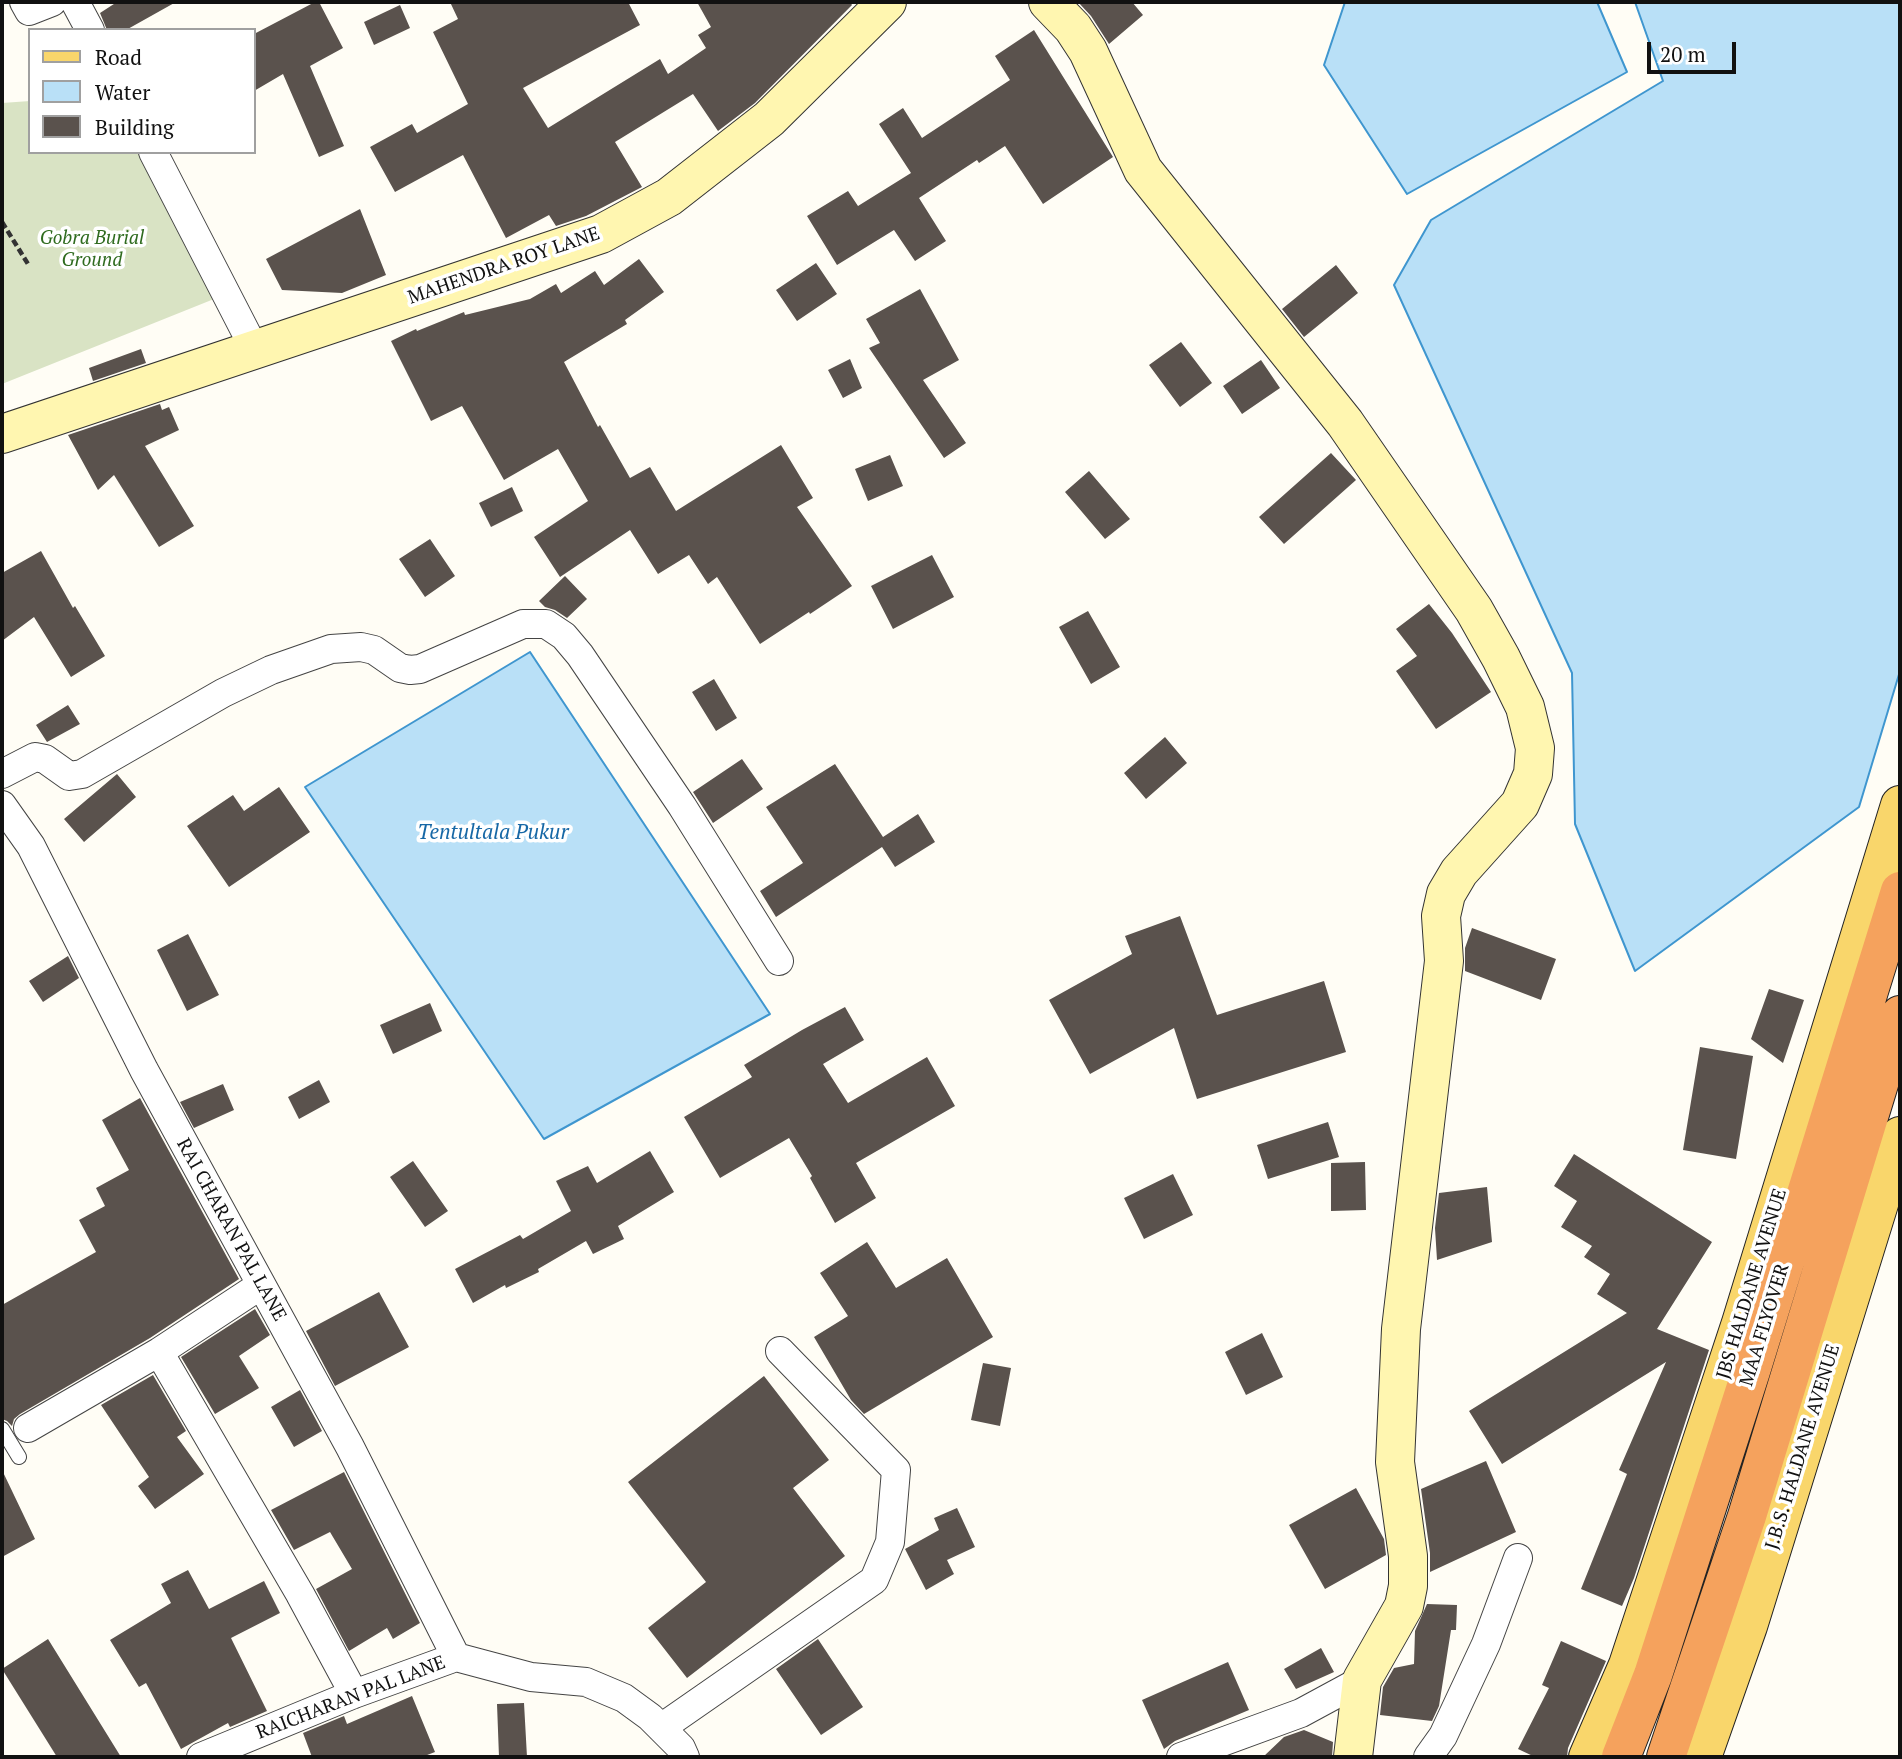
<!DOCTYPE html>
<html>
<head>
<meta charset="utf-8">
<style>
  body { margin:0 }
  #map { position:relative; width:1902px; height:1759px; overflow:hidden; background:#fffdf5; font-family:"PT Serif",serif }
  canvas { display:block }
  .frame { position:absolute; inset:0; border:4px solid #111; pointer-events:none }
  .legend { position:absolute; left:28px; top:28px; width:228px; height:126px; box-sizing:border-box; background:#fff; border:2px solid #a0a0a0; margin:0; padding:9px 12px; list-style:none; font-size:21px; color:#111 }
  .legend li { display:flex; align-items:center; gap:14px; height:35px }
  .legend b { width:35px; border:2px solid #a0a0a0 }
  .scale { position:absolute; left:1647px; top:42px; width:89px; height:32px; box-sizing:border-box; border:4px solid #111; border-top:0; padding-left:9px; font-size:21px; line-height:24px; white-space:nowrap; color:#111; -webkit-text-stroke:5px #fff; paint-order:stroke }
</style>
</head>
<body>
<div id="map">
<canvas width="1902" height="1759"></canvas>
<div class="frame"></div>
<ul class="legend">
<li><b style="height:9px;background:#f9d66b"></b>Road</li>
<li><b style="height:19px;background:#b9e0f7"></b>Water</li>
<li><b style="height:19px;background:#5a524d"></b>Building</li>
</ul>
<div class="scale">20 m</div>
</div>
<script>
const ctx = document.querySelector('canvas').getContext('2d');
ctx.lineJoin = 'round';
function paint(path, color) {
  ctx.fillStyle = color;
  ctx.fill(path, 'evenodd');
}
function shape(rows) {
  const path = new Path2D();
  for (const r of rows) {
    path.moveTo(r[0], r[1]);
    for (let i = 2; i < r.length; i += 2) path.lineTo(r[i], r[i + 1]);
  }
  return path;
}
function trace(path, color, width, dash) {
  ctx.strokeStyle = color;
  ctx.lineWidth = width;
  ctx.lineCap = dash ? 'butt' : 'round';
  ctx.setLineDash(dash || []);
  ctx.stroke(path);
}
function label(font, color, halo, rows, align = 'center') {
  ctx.font = font + ' "PT Serif",serif';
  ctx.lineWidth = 7;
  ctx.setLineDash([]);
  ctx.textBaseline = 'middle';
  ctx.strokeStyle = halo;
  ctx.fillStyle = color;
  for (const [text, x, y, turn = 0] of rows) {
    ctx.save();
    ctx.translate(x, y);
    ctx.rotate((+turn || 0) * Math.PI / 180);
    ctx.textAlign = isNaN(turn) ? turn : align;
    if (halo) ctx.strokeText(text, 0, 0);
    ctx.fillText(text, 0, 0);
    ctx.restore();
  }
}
paint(shape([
  [30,101,30,152,140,152,219,297,2,384,2,103]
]), '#d9e3c4');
const water = shape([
  [1345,2,1597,2,1627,72,1407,194,1324,65,1345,2],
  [1635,2,1900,2,1900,671,1859,807,1635,971,1575,824,1572,673,1394,285,1431,220,1663,81,1635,2],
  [530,652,770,1014,544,1139,305,787,530,652]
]);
paint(water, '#b9e0f7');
trace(water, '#3f96cf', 2);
paint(shape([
  [117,2,176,2,126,30,107,30,100,13],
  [315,2,319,2,343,48,310,66,344,146,319,157,283,74,254,91,254,34],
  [450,2,628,2,640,25,523,88,548,128,660,59,668,74,706,48,698,35,711,27,697,2,850,2,852,5,755,103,718,131,693,94,615,142,642,187,586,216,556,226,549,215,506,238,463,155,395,192,370,147,412,124,417,133,468,104,433,32,458,19],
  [1078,2,1132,2,1143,15,1109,44,1091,16],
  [400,5,410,28,374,45,364,22],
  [1034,30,1113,157,1043,204,1005,146,979,163,977,160,919,198,946,241,915,261,894,230,837,265,807,216,848,191,858,206,911,173,879,124,903,108,922,138,1010,80,995,56],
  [360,209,386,275,342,293,282,290,266,259],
  [639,259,664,292,625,320,627,324,564,362,598,427,600,425,630,478,650,467,676,511,781,445,813,498,797,507,852,586,810,614,809,612,760,644,717,577,708,584,689,555,658,574,630,530,560,577,534,537,588,501,558,449,504,480,462,406,431,421,391,341,416,329,417,331,464,312,465,315,530,299,556,284,561,293,595,271,604,285],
  [816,263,837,294,797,321,776,290],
  [1336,265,1358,293,1304,337,1282,309],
  [920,289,959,360,923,380,966,443,944,458,869,348,880,343,866,319],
  [1181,342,1212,383,1180,407,1149,365],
  [141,349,146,363,93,381,89,368],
  [850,359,862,388,843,398,828,370],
  [1261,360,1280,388,1242,414,1223,386],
  [160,404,162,410,169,407,179,430,145,446,194,526,159,547,114,475,98,490,68,435],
  [1331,453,1356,480,1284,544,1259,517],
  [890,455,903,486,868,501,855,469],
  [1089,471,1130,519,1105,539,1065,492],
  [512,487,523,511,491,527,479,503],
  [430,539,455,576,425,597,399,559],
  [41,551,73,608,75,606,105,656,71,677,34,617,2,641,2,573],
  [932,555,954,597,893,629,871,586],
  [565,576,587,599,567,618,555,610,545,607,539,601],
  [1429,604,1452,633,1491,692,1436,729,1396,671,1417,656,1396,629],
  [1088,611,1120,667,1091,684,1059,627],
  [714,679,737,718,716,731,692,692],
  [68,705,80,724,47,742,36,725],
  [1165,737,1187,763,1146,799,1124,773],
  [742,759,763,789,713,823,693,792],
  [835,764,883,837,918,814,935,842,895,867,882,847,776,917,760,891,803,863,766,807],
  [117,774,136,797,84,842,64,819],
  [279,787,310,832,229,887,187,826,233,795,244,811],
  [1180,916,1217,1015,1324,981,1346,1052,1197,1099,1174,1028,1090,1074,1049,1000,1132,954,1125,936],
  [1472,928,1556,959,1541,1000,1465,971,1465,948],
  [188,934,219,995,187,1011,157,950],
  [68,956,79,978,43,1002,29,981],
  [1769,989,1804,1000,1783,1063,1751,1039],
  [430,1003,442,1031,393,1054,380,1025],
  [845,1007,864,1040,823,1064,848,1103,927,1057,955,1106,856,1163,876,1198,835,1223,810,1178,812,1176,789,1138,720,1178,684,1117,752,1077,744,1065,802,1030],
  [1700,1047,1753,1056,1736,1159,1683,1150],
  [319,1080,330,1102,299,1119,288,1097],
  [223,1084,234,1110,194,1128,180,1102],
  [140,1098,239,1279,150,1338,20,1414,14,1419,12,1426,7,1421,2,1419,2,1305,96,1252,79,1220,105,1206,96,1188,129,1170,102,1120],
  [1328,1122,1339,1157,1268,1179,1257,1145],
  [650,1151,674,1192,618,1226,624,1239,593,1254,586,1241,538,1269,539,1272,506,1288,505,1285,473,1303,455,1269,520,1235,523,1239,571,1211,556,1181,588,1166,597,1183],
  [1574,1154,1712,1242,1657,1329,1709,1350,1634,1578,1622,1606,1581,1589,1627,1474,1619,1470,1666,1362,1502,1464,1469,1411,1627,1313,1597,1294,1610,1274,1584,1257,1592,1246,1561,1227,1577,1201,1554,1186],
  [413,1161,448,1211,425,1227,390,1177],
  [1365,1162,1366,1210,1331,1211,1331,1163],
  [1173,1174,1193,1215,1144,1239,1124,1198],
  [1487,1187,1492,1242,1437,1260,1435,1228,1439,1193],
  [867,1242,896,1288,947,1258,993,1337,864,1414,851,1400,814,1337,848,1316,820,1273],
  [379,1292,409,1347,335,1386,306,1331],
  [255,1309,270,1335,239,1356,259,1388,215,1414,181,1357],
  [1262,1333,1283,1377,1246,1395,1225,1352],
  [983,1363,1011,1368,1000,1426,971,1420],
  [153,1375,186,1431,177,1437,204,1474,155,1509,138,1486,149,1477,101,1405],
  [764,1376,829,1460,793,1488,845,1556,687,1678,648,1628,706,1582,628,1482],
  [300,1390,322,1431,294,1447,271,1407],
  [1486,1461,1516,1532,1430,1572,1430,1553,1421,1489],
  [2,1470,35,1539,2,1557],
  [344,1472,420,1623,393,1639,387,1628,349,1651,316,1589,352,1569,330,1532,294,1550,271,1510],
  [1356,1488,1384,1539,1386,1555,1325,1589,1289,1525],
  [957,1508,975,1547,947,1560,954,1574,926,1590,905,1549,939,1530,934,1518],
  [188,1570,209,1609,264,1581,280,1613,231,1638,267,1711,230,1727,228,1723,181,1749,146,1683,139,1687,110,1640,171,1603,161,1584],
  [1427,1604,1457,1605,1456,1630,1451,1630,1439,1706,1432,1721,1380,1715,1383,1687,1394,1668,1414,1664,1415,1631],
  [48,1639,121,1757,57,1757,2,1669],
  [818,1639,863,1707,821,1735,776,1669],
  [1561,1641,1606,1661,1568,1748,1567,1757,1535,1757,1518,1749,1549,1688,1542,1685],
  [1321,1648,1334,1672,1296,1689,1284,1669],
  [1228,1662,1249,1710,1175,1741,1164,1749,1142,1700],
  [412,1696,435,1752,422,1757,312,1757,303,1733,344,1716,347,1724],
  [524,1703,527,1757,499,1757,497,1704],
  [1304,1730,1333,1742,1332,1757,1263,1757,1284,1737]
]), '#5a524d');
const lane = shape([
  [2,1429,19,1457]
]);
const street = shape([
  [24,2,29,11,52,2],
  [75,2,90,30],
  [153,152,255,350],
  [2,774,35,757,45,759,69,776,82,774,223,693,271,670,331,649,361,647,374,650,400,668,410,670,420,669,523,624,546,624,564,636,580,655,682,806,779,961],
  [2,805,31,846,144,1070,350,1447,456,1657],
  [159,1352,300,1594,354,1694],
  [28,1428,159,1352,261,1285],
  [661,1728,874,1580,890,1542,896,1470,780,1351],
  [201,1757,354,1694,456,1657,531,1677,586,1682,624,1698,650,1717,681,1748,685,1757],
  [1181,1757,1301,1713,1362,1680],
  [1428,1757,1443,1736,1486,1644,1518,1558]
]);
const secondary = shape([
  [1048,2,1073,28,1088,51,1143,170,1345,423,1474,610,1501,658,1525,707,1535,748,1533,774,1520,804,1459,872,1446,894,1441,916,1444,961,1401,1329,1395,1462,1408,1556,1408,1586,1404,1606,1362,1680,1353,1757],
  [2,434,601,234,669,197,769,119,887,2]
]);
const primary = shape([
  [1588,1757,1628,1665,1741,1323,1900,805],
  [1702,1757,1748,1626,1900,1136]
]);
const highway = shape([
  [1621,1757,1653,1675,1751,1371,1900,891],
  [1666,1757,1747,1516,1900,1015]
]);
trace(lane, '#444', 16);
trace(street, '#444', 30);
trace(secondary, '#333', 40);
trace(primary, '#222', 40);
trace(highway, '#222', 40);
trace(shape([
  [2,222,28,264]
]), '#333', 4.5, [7, 3.5]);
trace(lane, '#fff', 14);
trace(street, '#fff', 28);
trace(secondary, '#fff6b0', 38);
trace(primary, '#f9d66b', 38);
trace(highway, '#f5a25d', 38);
label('italic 19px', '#2f6b1f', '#fff', [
  ["Gobra Burial",92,239],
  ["Ground",92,261]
]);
label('19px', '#111', '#fff', [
  ["MAHENDRA ROY LANE",504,266,-19],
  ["RAI CHARAN PAL LANE",231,1230,61],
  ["JBS HALDANE AVENUE",1752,1284,-73],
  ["MAA FLYOVER",1765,1325,-73],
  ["J.B.S. HALDANE AVENUE",1803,1447,-73],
  ["RAICHARAN PAL LANE",351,1698,-21]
]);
label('italic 21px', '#1768a6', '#fff', [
  ["Tentultala Pukur",493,833]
]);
</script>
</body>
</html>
